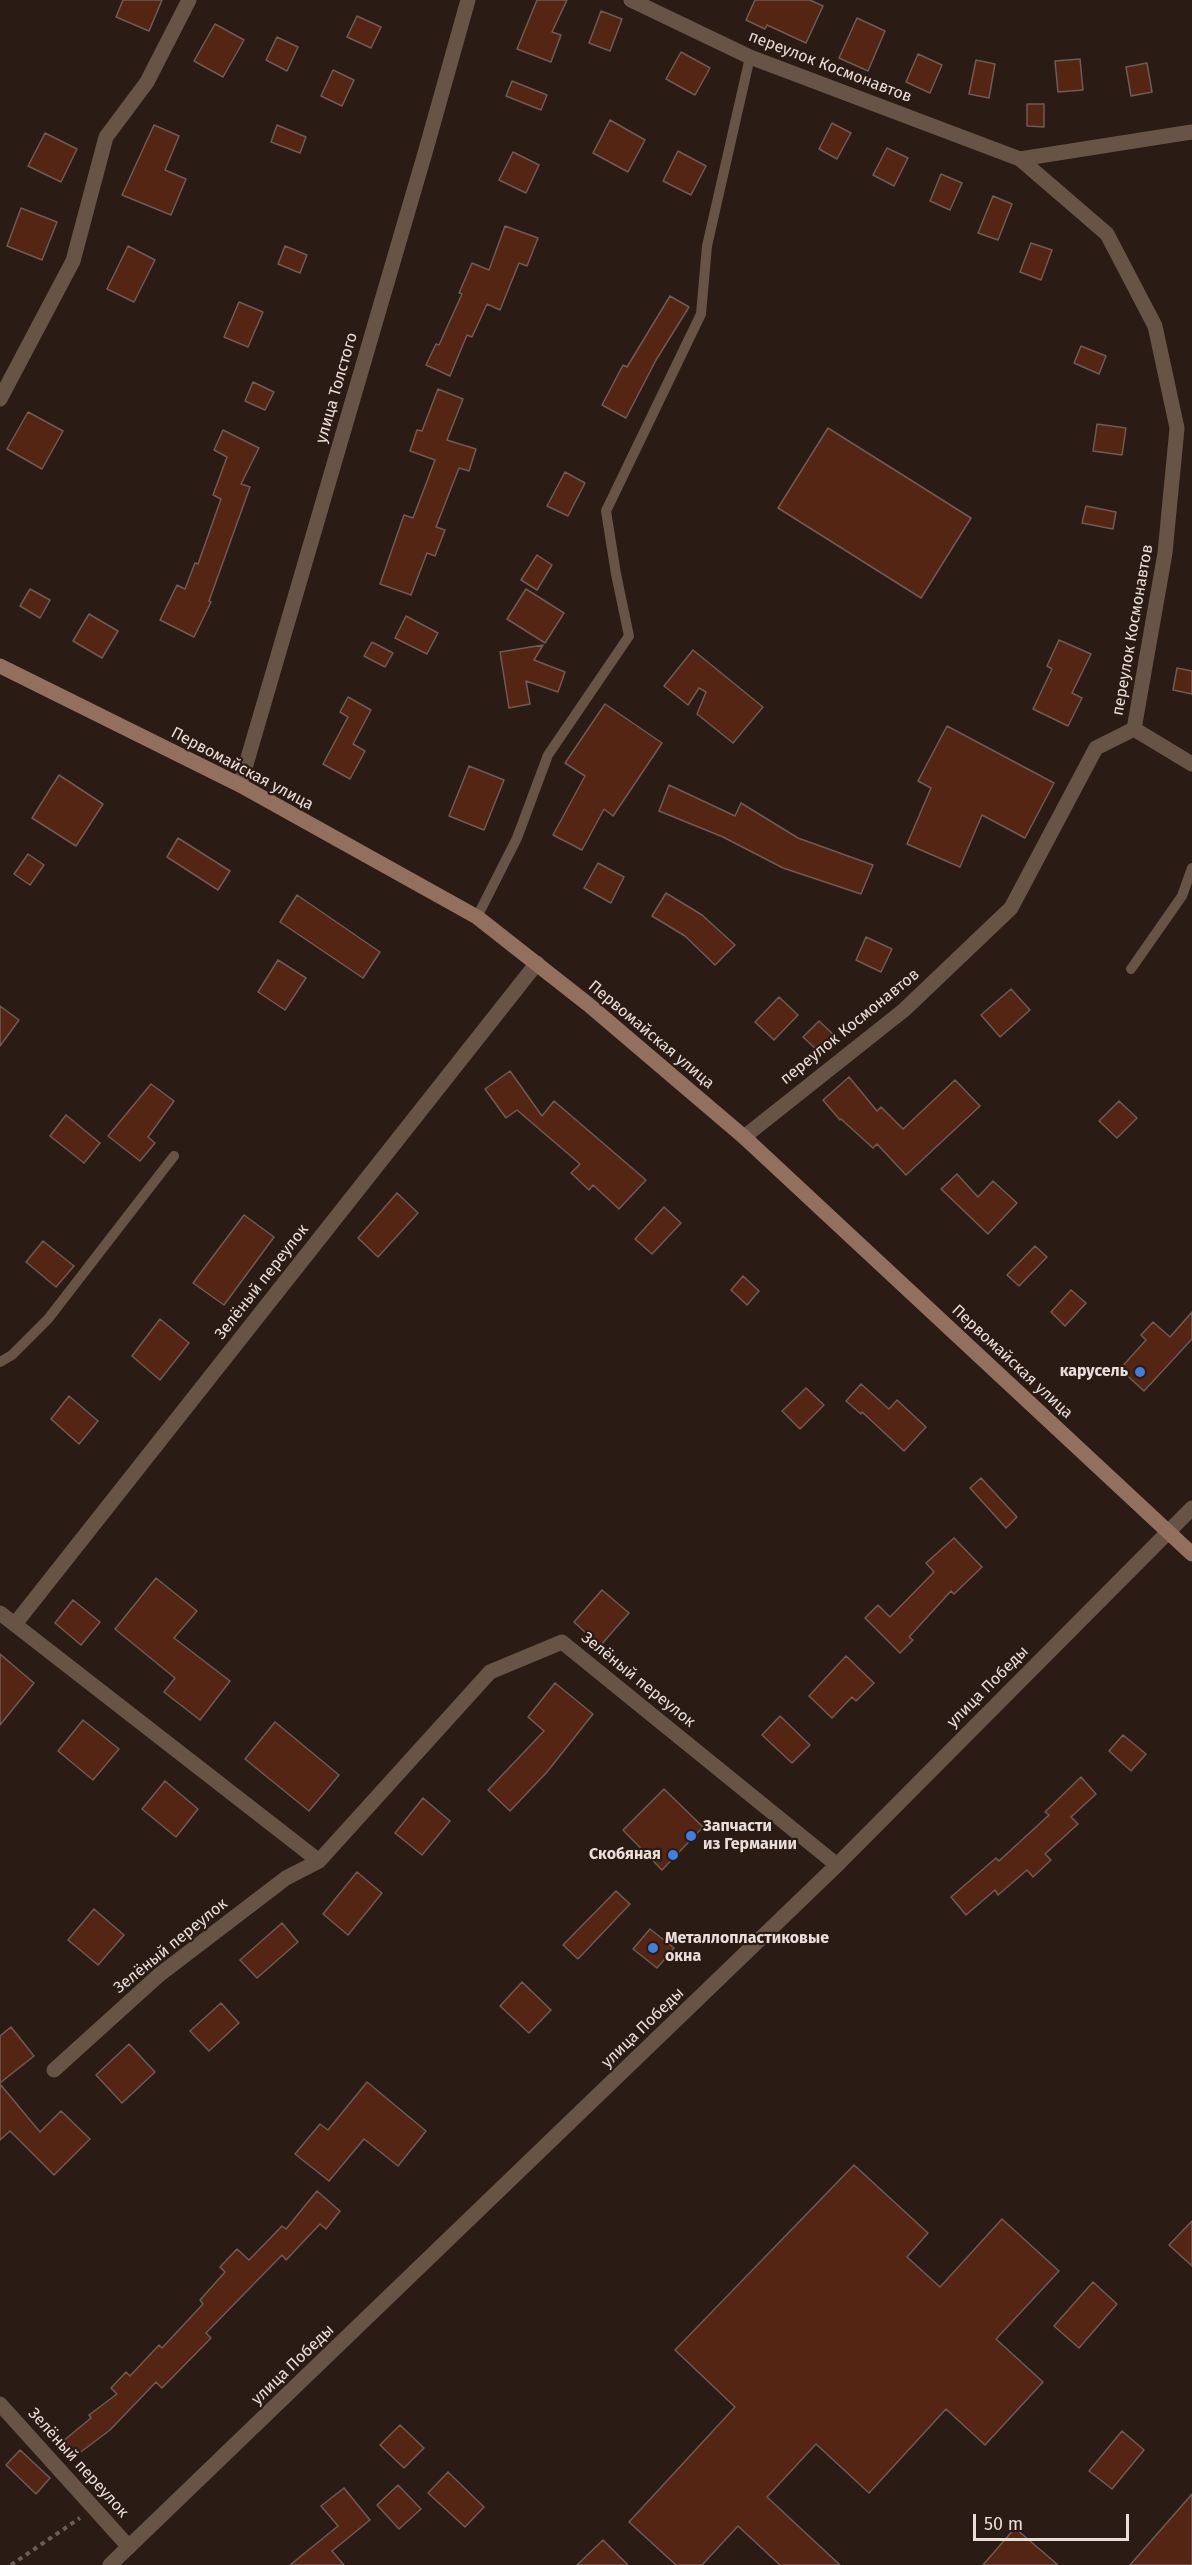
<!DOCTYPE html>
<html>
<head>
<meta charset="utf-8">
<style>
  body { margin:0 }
  #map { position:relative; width:1192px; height:2565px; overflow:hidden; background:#2b1b15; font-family:"Fira Sans",sans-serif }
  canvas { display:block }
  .scale { position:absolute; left:973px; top:2514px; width:156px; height:27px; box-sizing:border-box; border:3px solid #eadeda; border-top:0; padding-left:8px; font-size:18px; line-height:21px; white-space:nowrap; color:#eadeda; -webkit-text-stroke:4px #2b1b15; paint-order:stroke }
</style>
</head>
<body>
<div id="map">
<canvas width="1192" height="2565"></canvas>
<div class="scale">50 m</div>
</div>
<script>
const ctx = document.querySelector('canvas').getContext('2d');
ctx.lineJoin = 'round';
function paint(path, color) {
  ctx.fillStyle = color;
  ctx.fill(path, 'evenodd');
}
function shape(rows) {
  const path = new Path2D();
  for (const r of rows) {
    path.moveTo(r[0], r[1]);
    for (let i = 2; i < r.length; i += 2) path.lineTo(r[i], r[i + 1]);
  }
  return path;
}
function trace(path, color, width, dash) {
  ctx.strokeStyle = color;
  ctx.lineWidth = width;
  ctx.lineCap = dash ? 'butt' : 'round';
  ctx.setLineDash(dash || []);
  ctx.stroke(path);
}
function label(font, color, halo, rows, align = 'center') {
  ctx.font = font + ' "Fira Sans",sans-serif';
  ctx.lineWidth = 4.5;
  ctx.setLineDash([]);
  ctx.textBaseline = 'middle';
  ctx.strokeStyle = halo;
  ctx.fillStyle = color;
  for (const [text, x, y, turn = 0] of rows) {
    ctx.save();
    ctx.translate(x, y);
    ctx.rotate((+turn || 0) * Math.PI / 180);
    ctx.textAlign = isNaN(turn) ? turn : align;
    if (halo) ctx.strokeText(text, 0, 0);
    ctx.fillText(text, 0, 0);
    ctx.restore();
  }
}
const building = shape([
  [123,0,162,0,149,31,116,17,123,0],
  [537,0,567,0,552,32,561,35,551,62,517,49,537,0],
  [755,0,810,0,823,6,806,43,767,25,765,29,746,20,755,0],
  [601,11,622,19,610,51,589,43,601,11],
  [357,16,381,27,371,48,347,37,357,16],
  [857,18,885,31,868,71,839,58,857,18],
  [215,24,244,40,223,77,194,61,215,24],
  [277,37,298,47,287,71,266,60,277,37],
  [681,52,710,68,695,95,666,79,681,52],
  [918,54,942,65,930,93,906,82,918,54],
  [1080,59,1083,90,1058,92,1055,61,1080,59],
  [976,60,995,64,989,98,969,94,976,60],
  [1147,63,1152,92,1131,96,1126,67,1147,63],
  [333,70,354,80,342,106,321,96,333,70],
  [512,81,547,95,541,110,506,96,512,81],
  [1027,104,1044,104,1044,127,1027,126,1027,104],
  [610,120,645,140,628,172,593,153,610,120],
  [832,123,851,133,837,159,819,149,832,123],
  [154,125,179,136,165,170,186,179,171,215,122,195,154,125],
  [277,125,306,137,300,153,271,142,277,125],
  [45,133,77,149,61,182,28,166,45,133],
  [887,148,908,158,894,186,873,175,887,148],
  [678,151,706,166,691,195,663,181,678,151],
  [513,152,539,165,526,193,499,180,513,152],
  [941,174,962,183,950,210,930,201,941,174],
  [993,196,1012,204,998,240,978,233,993,196],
  [21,208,57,222,42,260,7,246,21,208],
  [505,226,538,238,527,266,519,263,500,310,487,304,472,337,467,335,450,376,426,365,436,344,439,345,462,294,459,293,472,263,489,270,505,226],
  [1031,243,1052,250,1041,280,1020,272,1031,243],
  [128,246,155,260,134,302,107,289,128,246],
  [285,246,307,255,300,273,278,264,285,246],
  [670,296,689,307,656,360,626,418,602,405,623,365,627,367,670,296],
  [239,302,263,312,248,347,224,337,239,302],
  [1081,346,1106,356,1099,374,1074,363,1081,346],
  [253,382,274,392,265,410,245,401,253,382],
  [438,389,463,399,447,440,476,449,469,471,459,468,436,527,445,530,435,556,427,553,411,595,380,584,404,515,413,518,435,460,410,451,417,430,422,431,438,389],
  [28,412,63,431,42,469,7,449,28,412],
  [1097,424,1126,428,1122,455,1093,451,1097,424],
  [828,428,971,518,921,598,778,508,828,428],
  [223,430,259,448,241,484,250,487,209,601,211,602,194,637,160,620,177,585,185,589,195,563,198,564,221,499,213,495,227,457,214,450,223,430],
  [565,472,585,483,568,516,547,506,565,472],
  [1086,506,1116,512,1113,529,1082,523,1086,506],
  [537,555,552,565,537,590,521,580,537,555],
  [30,589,50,600,40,618,20,606,30,589],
  [526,589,564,613,545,643,507,619,526,589],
  [89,614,118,631,102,658,73,641,89,614],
  [406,616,438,633,427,654,395,638,406,616],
  [1059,640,1091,654,1072,693,1082,698,1068,726,1033,709,1052,669,1047,666,1059,640],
  [372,642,393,653,385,667,364,656,372,642],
  [543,645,534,660,565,672,558,692,526,681,530,704,509,708,500,652,543,645],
  [693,650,763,707,733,743,697,714,706,692,699,688,688,705,664,686,693,650],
  [1177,668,1192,671,1192,694,1173,690,1177,668],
  [348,697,371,710,353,744,365,751,350,779,323,764,348,717,340,712,348,697],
  [605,704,662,743,613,816,604,809,582,850,553,835,585,776,565,763,605,704],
  [947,726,1054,783,1025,838,982,815,960,867,907,844,931,788,918,781,947,726],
  [469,766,504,780,484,830,449,816,469,766],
  [59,775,103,804,76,846,32,818,59,775],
  [669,785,735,816,741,803,798,838,873,865,861,894,783,868,723,837,659,811,669,785],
  [178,838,230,871,218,890,167,857,178,838],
  [28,854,44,865,30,885,14,874,28,854],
  [598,863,624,877,611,903,584,888,598,863],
  [666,893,702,915,735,945,715,965,685,936,652,916,666,893],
  [297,895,380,952,363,978,280,922,297,895],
  [866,937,892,949,881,972,856,960,866,937],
  [278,960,306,978,285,1010,258,992,278,960],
  [1011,989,1030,1010,1000,1037,981,1015,1011,989],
  [779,997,798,1015,774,1040,755,1022,779,997],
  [0,1006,19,1020,0,1046,0,1006],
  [819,1021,835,1036,819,1052,803,1037,819,1021],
  [510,1071,542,1116,554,1101,646,1180,619,1209,593,1185,589,1190,571,1173,580,1164,517,1110,506,1118,485,1089,510,1071],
  [849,1077,877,1111,881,1107,903,1129,955,1080,980,1106,906,1175,877,1144,873,1148,841,1119,840,1120,823,1100,849,1077],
  [151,1084,174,1101,148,1137,155,1143,140,1161,108,1136,151,1084],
  [1119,1101,1137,1118,1117,1138,1099,1121,1119,1101],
  [66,1115,100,1143,84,1163,50,1136,66,1115],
  [957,1174,978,1197,993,1181,1017,1203,988,1234,941,1189,957,1174],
  [397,1193,418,1213,378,1257,358,1238,397,1193],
  [664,1207,681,1223,652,1254,635,1239,664,1207],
  [244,1215,274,1237,224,1305,193,1283,244,1215],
  [43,1241,74,1266,56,1287,26,1262,43,1241],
  [1035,1246,1047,1257,1019,1286,1007,1275,1035,1246],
  [743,1276,759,1291,747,1305,731,1290,743,1276],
  [1071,1290,1086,1303,1065,1326,1051,1312,1071,1290],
  [1192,1312,1192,1339,1144,1391,1120,1369,1146,1340,1141,1335,1153,1322,1170,1337,1192,1312],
  [160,1319,189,1343,160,1380,132,1356,160,1319],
  [861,1384,889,1409,897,1400,926,1427,904,1451,862,1412,861,1414,846,1401,861,1384],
  [806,1388,824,1405,800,1429,782,1411,806,1388],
  [69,1396,98,1421,79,1444,51,1419,69,1396],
  [981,1478,1017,1517,1006,1528,970,1488,981,1478],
  [954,1538,982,1567,954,1594,951,1591,909,1637,913,1640,900,1653,865,1618,878,1605,890,1617,934,1572,926,1563,954,1538],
  [156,1578,197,1611,174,1638,230,1681,200,1720,164,1692,175,1678,115,1629,156,1578],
  [602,1590,629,1613,600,1646,574,1622,602,1590],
  [73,1600,100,1622,81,1645,55,1623,73,1600],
  [0,1654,34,1683,0,1725,0,1654],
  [846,1656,874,1683,856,1701,852,1697,832,1718,809,1696,846,1656],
  [555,1683,593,1714,547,1772,510,1811,488,1790,544,1731,528,1717,555,1683],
  [780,1716,810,1745,792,1763,762,1735,780,1716],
  [83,1720,119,1749,93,1780,58,1751,83,1720],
  [275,1722,339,1775,309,1811,245,1759,275,1722],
  [1123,1735,1146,1754,1131,1771,1109,1751,1123,1735],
  [1081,1777,1096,1794,1071,1817,1078,1824,1045,1854,1051,1860,1033,1877,1027,1870,998,1895,995,1890,966,1915,951,1897,996,1858,999,1861,1049,1815,1045,1812,1081,1777],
  [165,1781,198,1809,176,1837,142,1809,165,1781],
  [664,1789,703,1827,662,1870,623,1830,664,1789],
  [423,1798,450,1821,422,1855,395,1833,423,1798],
  [357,1872,382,1893,348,1935,323,1914,357,1872],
  [616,1891,630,1904,578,1959,563,1945,616,1891],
  [94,1909,124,1935,98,1965,68,1940,94,1909],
  [282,1923,298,1942,257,1978,240,1960,282,1923],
  [650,1929,674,1948,657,1968,633,1949,650,1929],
  [522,1982,551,2010,529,2033,500,2006,522,1982],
  [221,2003,239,2023,209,2051,190,2031,221,2003],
  [11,2027,34,2056,0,2083,0,2036,11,2027],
  [129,2044,155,2072,122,2103,96,2075,129,2044],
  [367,2082,426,2131,398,2166,364,2139,329,2181,295,2154,320,2124,328,2130,367,2082],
  [0,2084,40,2132,61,2111,90,2139,54,2175,10,2131,0,2140,0,2084],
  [854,2165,928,2233,907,2257,940,2287,1002,2219,1059,2271,996,2339,1043,2382,985,2445,946,2409,869,2493,816,2444,767,2497,840,2565,780,2565,738,2526,702,2565,676,2565,629,2522,735,2407,675,2350,854,2165],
  [317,2191,340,2211,326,2229,320,2224,286,2260,282,2255,206,2333,211,2338,162,2388,156,2382,110,2430,74,2457,62,2442,91,2418,89,2415,117,2394,111,2388,126,2372,130,2376,159,2345,162,2348,203,2304,200,2300,225,2272,220,2267,237,2249,249,2260,282,2226,286,2229,317,2191],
  [1192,2221,1192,2266,1169,2245,1192,2221],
  [1093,2282,1117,2304,1079,2348,1054,2326,1093,2282],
  [400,2425,424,2448,404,2468,380,2445,400,2425],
  [1122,2431,1144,2450,1112,2489,1089,2471,1122,2431],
  [20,2450,50,2478,36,2494,6,2465,20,2450],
  [448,2472,484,2507,465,2527,428,2493,448,2472],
  [398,2485,421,2509,399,2529,377,2505,398,2485],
  [344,2488,370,2520,332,2551,344,2565,290,2565,338,2526,321,2506,344,2488],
  [1192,2494,1192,2565,1130,2565,1192,2494],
  [1015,2528,1058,2565,983,2565,1015,2528],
  [603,2540,628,2565,577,2565,603,2540]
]);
paint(building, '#542513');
trace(building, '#6f5b53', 1.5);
trace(shape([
  [11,2565,80,2518]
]), '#6b5c57', 4, [4.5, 4.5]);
trace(shape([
  [477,917,517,838,548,755,629,636,616,574,606,511,701,314,707,246,750,57],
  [1131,969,1182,896,1192,868],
  [0,1362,12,1355,48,1319,174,1156]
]), '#685347', 10);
trace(shape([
  [631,0,750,57,1020,159,1107,234,1155,326,1177,428,1165,553,1134,729,1096,748,1011,908,904,1010,744,1137],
  [1020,159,1192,132],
  [0,399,73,261,106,137,147,82,189,0],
  [1134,729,1192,764],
  [240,785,425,153,468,0],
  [0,1613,319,1861],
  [15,1624,537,963],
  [54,2070,159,1975,286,1878,319,1861,490,1672,562,1642,837,1865],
  [0,2404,129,2547]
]), '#685347', 15);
trace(shape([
  [110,2565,837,1865,1192,1508]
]), '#685347', 15);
trace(shape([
  [0,666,240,785,477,917,589,1005,744,1137,1192,1554]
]), '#92705d', 15);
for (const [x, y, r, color] of [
  [1140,1372,6,"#3f7fe0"],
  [691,1836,6,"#3f7fe0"],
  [673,1855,6,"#3f7fe0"],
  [653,1948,6,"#3f7fe0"]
]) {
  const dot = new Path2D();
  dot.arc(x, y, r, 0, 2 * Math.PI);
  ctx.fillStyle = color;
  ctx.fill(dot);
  trace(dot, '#2b1b15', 2);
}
label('16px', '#eadeda', '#2b1b15', [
  ["переулок Космонавтов",830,67,21],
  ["улица Толстого",337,388,-74],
  ["переулок Космонавтов",1133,630,-80],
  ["Первомайская улица",242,769,28],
  ["переулок Космонавтов",850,1027,-39],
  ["Первомайская улица",651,1035,40],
  ["Зелёный переулок",262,1282,-52],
  ["Первомайская улица",1012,1362,43],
  ["Зелёный переулок",638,1680,39],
  ["улица Победы",988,1687,-45],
  ["Зелёный переулок",171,1946,-39],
  ["улица Победы",643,2028,-44],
  ["улица Победы",293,2365,-44],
  ["Зелёный переулок",78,2463,48]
]);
label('bold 16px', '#eadeda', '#2b1b15', [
  ["карусель",1128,1372],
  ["Запчасти",703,1827,"left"],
  ["из Германии",703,1845,"left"],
  ["Скобяная",661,1855],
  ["Металлопластиковые",665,1939,"left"],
  ["окна",665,1957,"left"]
], 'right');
</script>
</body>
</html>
